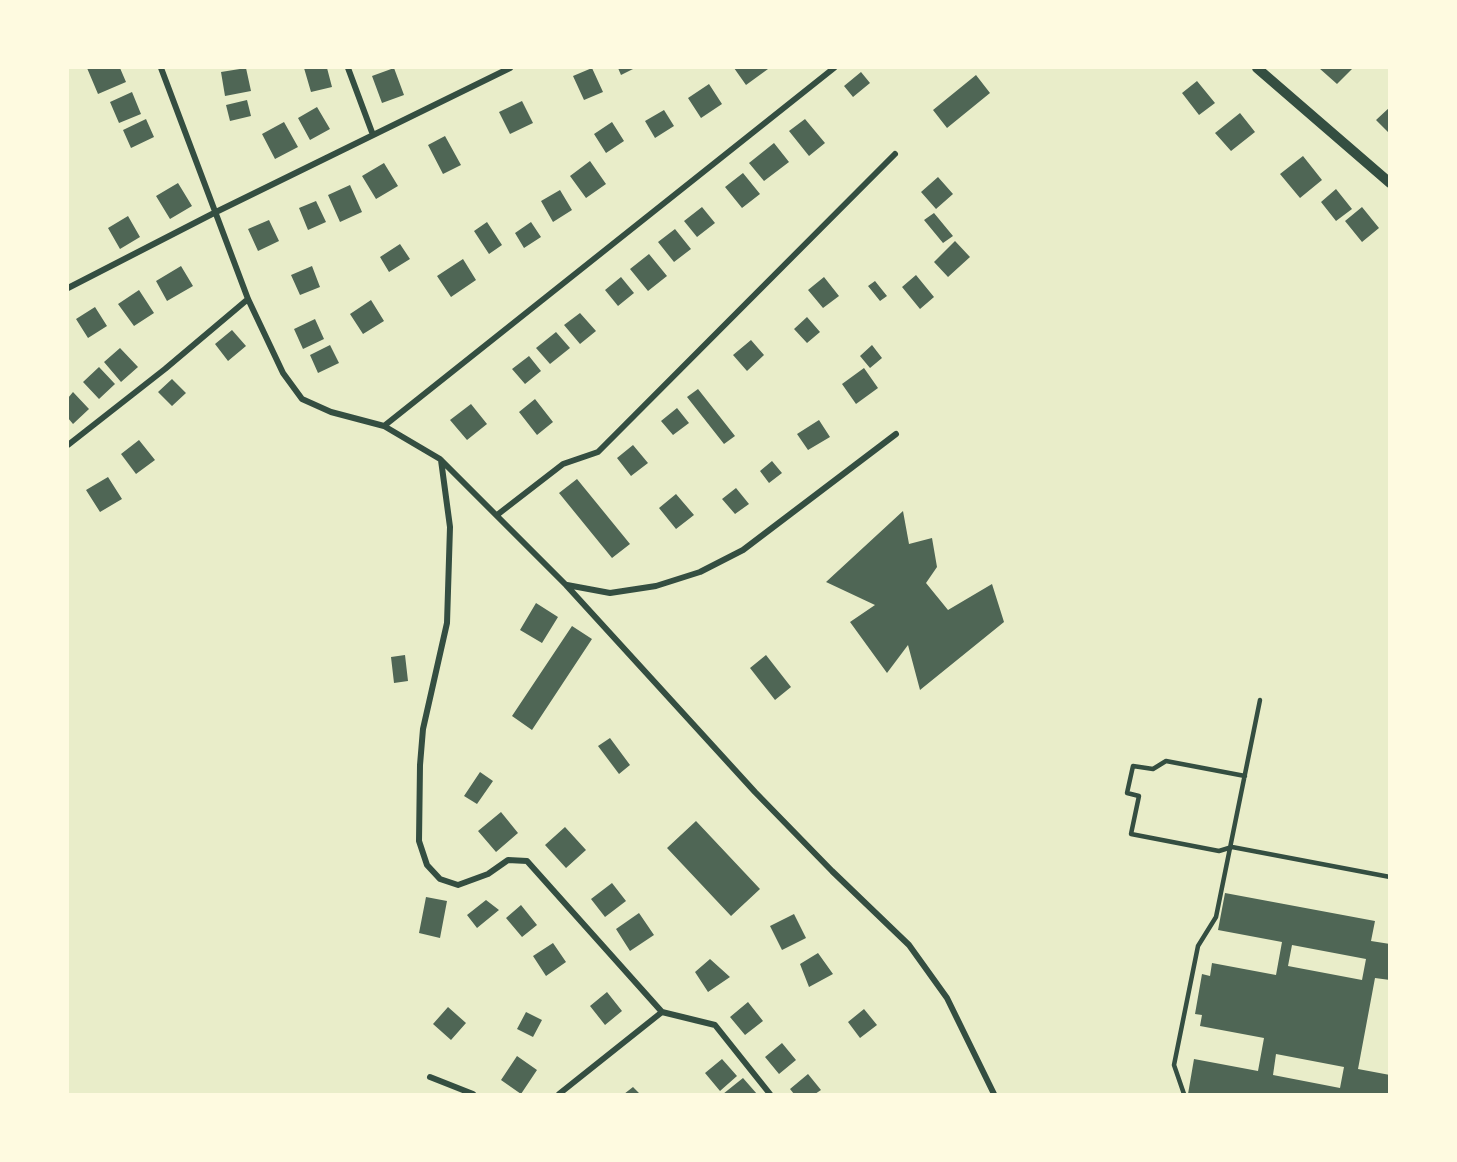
<!DOCTYPE html>
<html>
<head>
<meta charset="utf-8">
<style>
  body { margin:0 }
  #map { position:relative; width:1457px; height:1162px; overflow:hidden; background:#e9edc9; font-family:Lato,sans-serif }
  canvas { display:block }
  .frame { position:absolute; inset:0; border:69px solid #fefae0; pointer-events:none }
</style>
</head>
<body>
<div id="map">
<canvas width="1457" height="1162"></canvas>
<div class="frame"></div>
</div>
<script>
const ctx = document.querySelector('canvas').getContext('2d');
ctx.lineJoin = 'round';
function paint(path, color) {
  ctx.fillStyle = color;
  ctx.fill(path, 'evenodd');
}
function shape(rows) {
  const path = new Path2D();
  for (const r of rows) {
    path.moveTo(r[0], r[1]);
    for (let i = 2; i < r.length; i += 2) path.lineTo(r[i], r[i + 1]);
  }
  return path;
}
function trace(path, color, width, dash) {
  ctx.strokeStyle = color;
  ctx.lineWidth = width;
  ctx.lineCap = dash ? 'butt' : 'round';
  ctx.setLineDash(dash || []);
  ctx.stroke(path);
}
paint(shape([
  [87,68,120,68,126,82,98,94],
  [246,68,251,91,225,96,221,72],
  [304,68,327,68,332,87,311,92],
  [394,68,404,95,382,103,372,76],
  [592,68,603,92,584,100,573,76],
  [618,68,635,68,621,75],
  [734,68,766,68,768,69,746,85],
  [1319,68,1353,68,1337,84],
  [861,72,870,83,853,97,844,86],
  [976,75,990,93,947,128,933,110],
  [1197,81,1215,103,1199,115,1182,93],
  [709,84,722,104,701,118,688,98],
  [132,92,141,114,119,123,110,102],
  [247,100,251,116,230,121,226,105],
  [522,101,533,123,510,134,499,112],
  [317,107,330,129,310,140,298,118],
  [1390,107,1390,134,1376,120],
  [664,110,674,126,655,138,645,121],
  [1240,113,1255,132,1231,151,1215,133],
  [146,119,154,137,131,148,123,130],
  [805,119,825,143,809,156,789,131],
  [284,122,298,147,275,159,262,134],
  [612,122,624,141,606,153,594,134],
  [445,136,461,165,443,174,428,145],
  [774,143,789,162,764,181,749,163],
  [1303,156,1322,180,1300,198,1280,174],
  [590,161,606,184,586,198,570,176],
  [384,163,398,186,376,199,362,176],
  [743,173,760,194,742,208,725,187],
  [938,177,953,194,936,209,921,192],
  [178,183,192,206,170,219,156,196],
  [350,185,362,212,340,222,328,195],
  [1336,189,1352,209,1336,221,1321,202],
  [560,190,572,210,553,222,541,201],
  [316,201,326,222,308,230,299,208],
  [702,207,715,223,697,237,684,221],
  [1362,207,1379,228,1362,242,1345,221],
  [934,213,953,236,943,243,924,220],
  [128,216,140,237,120,249,108,228],
  [269,220,279,241,258,251,248,229],
  [487,222,502,245,489,254,474,231],
  [531,222,541,237,524,248,515,233],
  [675,229,691,249,674,262,658,242],
  [955,241,970,257,948,277,934,262],
  [400,244,410,259,389,272,380,257],
  [649,254,667,276,648,291,630,269],
  [463,259,476,280,451,297,437,276],
  [181,266,193,286,167,301,156,281],
  [312,266,320,287,300,295,291,275],
  [916,275,934,297,920,309,902,287],
  [621,277,634,293,618,306,605,290],
  [824,277,839,296,823,308,808,290],
  [875,281,887,296,880,301,868,286],
  [139,290,154,313,134,326,118,304],
  [371,300,384,321,363,334,350,314],
  [95,307,107,326,88,338,76,319],
  [580,313,596,331,580,344,564,325],
  [807,317,820,332,807,343,794,329],
  [315,319,324,339,303,349,294,329],
  [232,330,246,346,228,361,215,344],
  [556,332,570,348,550,364,536,348],
  [751,340,764,355,747,371,733,355],
  [330,345,339,363,318,373,310,355],
  [872,345,882,358,870,368,860,356],
  [120,348,138,367,121,382,104,362],
  [529,356,541,371,525,384,512,369],
  [99,367,115,384,99,399,83,382],
  [864,368,878,388,856,404,842,384],
  [172,379,186,393,172,406,158,392],
  [698,389,735,436,724,444,687,397],
  [73,392,89,409,73,424,68,418,68,398],
  [535,399,553,422,537,435,519,412],
  [471,404,487,424,467,440,450,420],
  [677,408,689,423,673,435,661,421],
  [819,420,830,437,808,450,797,434],
  [139,440,155,460,136,474,121,454],
  [633,445,648,463,631,476,617,458],
  [772,461,782,473,769,483,760,471],
  [108,477,122,499,100,512,86,490],
  [577,479,630,544,612,558,559,493],
  [736,488,749,504,735,514,722,499],
  [676,494,694,515,676,529,659,508],
  [903,511,909,544,932,538,937,567,926,583,948,610,992,584,1004,622,920,690,908,645,887,673,850,622,875,605,826,582],
  [536,603,558,617,542,643,520,630],
  [572,626,592,639,532,730,512,716],
  [405,655,408,681,394,683,391,657],
  [766,655,791,687,775,700,750,668],
  [610,738,630,765,619,774,598,746],
  [480,772,493,781,477,804,464,796],
  [501,812,518,833,496,852,478,831],
  [696,821,760,889,731,916,667,848],
  [565,827,586,850,566,868,545,845],
  [612,883,626,901,605,917,591,899],
  [1225,893,1375,921,1371,941,1390,944,1390,980,1375,978,1358,1069,1390,1075,1390,1094,1188,1094,1194,1059,1258,1071,1264,1038,1200,1026,1202,1015,1195,1014,1202,974,1210,976,1212,963,1276,975,1282,942,1218,930],
  [1292,945,1366,959,1362,980,1288,966],
  [1276,1054,1344,1067,1340,1088,1273,1075],
  [426,897,447,901,440,938,419,933],
  [486,900,499,910,477,928,467,915],
  [521,905,537,925,522,937,506,918],
  [639,913,654,935,630,951,616,929],
  [794,914,806,938,782,950,770,926],
  [553,943,566,962,546,976,533,956],
  [818,953,833,974,809,987,800,964],
  [710,959,730,977,708,992,695,972],
  [607,992,622,1011,605,1025,590,1006],
  [748,1002,763,1021,745,1035,730,1017],
  [448,1007,466,1023,451,1040,433,1024],
  [864,1009,877,1025,860,1038,848,1022],
  [526,1012,542,1020,533,1037,517,1029],
  [782,1043,796,1060,779,1074,765,1057],
  [517,1056,537,1070,521,1094,501,1080],
  [722,1059,737,1076,720,1091,705,1073],
  [808,1074,821,1090,815,1094,794,1094,790,1089],
  [743,1078,757,1094,723,1094],
  [633,1087,640,1094,624,1094]
]), '#4f6655');
trace(shape([
  [1245,776,1166,761,1153,769,1133,766,1127,793,1139,796,1131,834,1219,851,1232,847,1390,877],
  [1184,1094,1174,1065,1198,946,1216,917,1260,700]
]), '#344e41', 4.5);
trace(shape([
  [161,68,248,299,283,373,302,399,331,412,384,426,440,459,566,585,755,792,832,871,909,945,947,998,994,1094],
  [348,68,373,135],
  [68,288,216,212,510,68],
  [384,426,834,68],
  [68,445,165,369,248,299],
  [441,460,450,527,447,623,423,729,420,765,419,841,427,865,440,879,458,885,488,874,508,860,527,861,662,1012,715,1025,770,1094],
  [497,515,563,464,598,452,895,154],
  [567,585,610,593,656,586,700,572,743,550,896,434],
  [430,1077,473,1094],
  [559,1094,662,1012]
]), '#344e41', 6);
trace(shape([
  [1257,68,1390,183]
]), '#344e41', 10);
</script>
</body>
</html>
